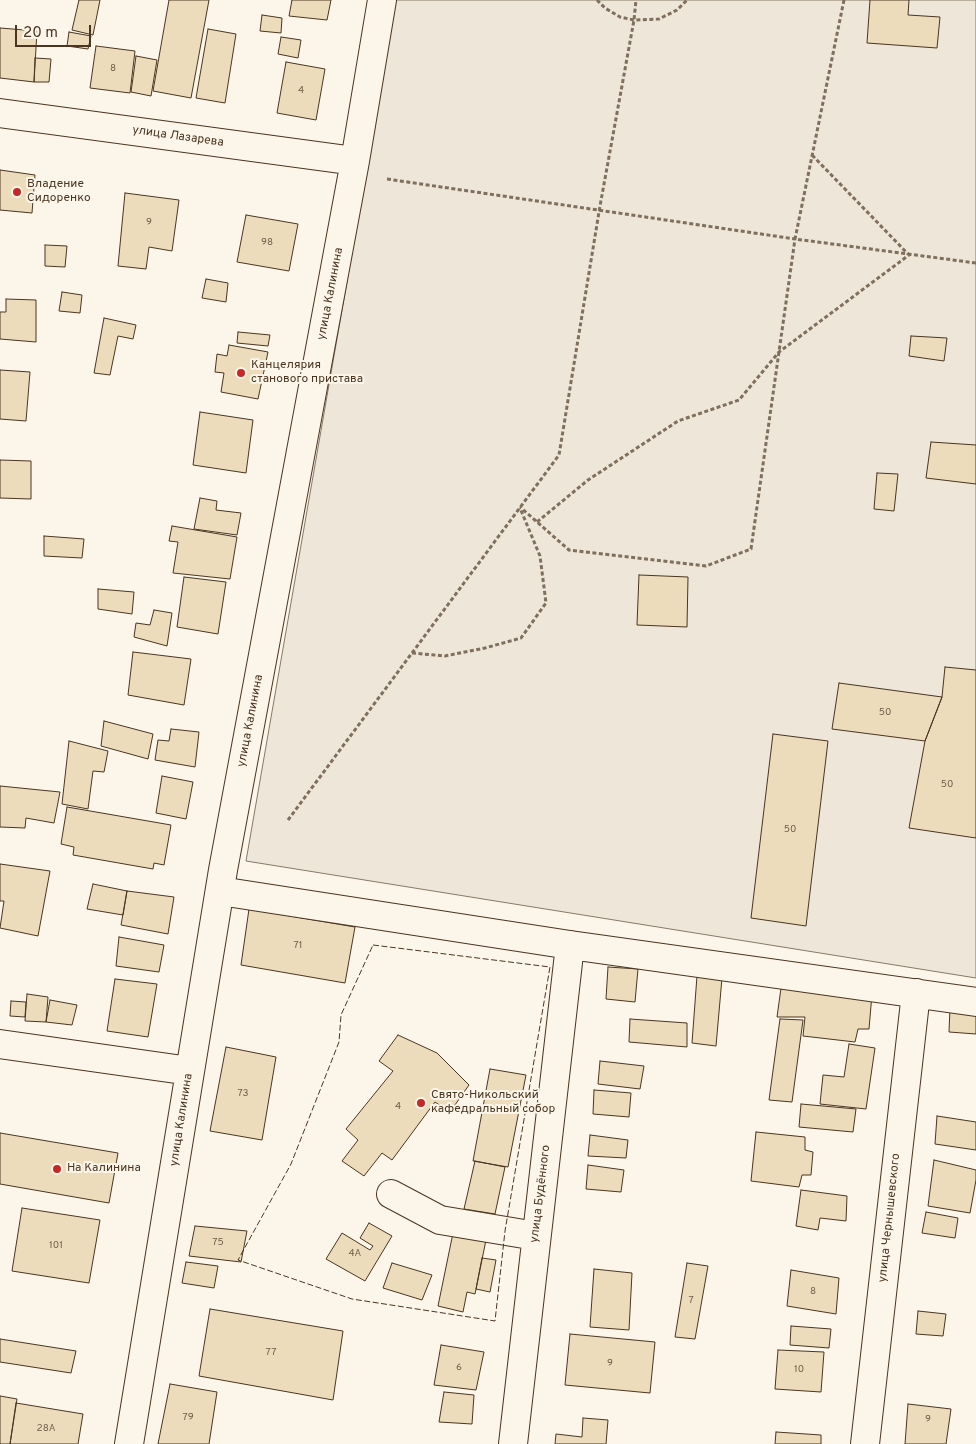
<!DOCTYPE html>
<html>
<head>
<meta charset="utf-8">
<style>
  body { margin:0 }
  #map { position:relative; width:976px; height:1444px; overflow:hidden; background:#fbf6e9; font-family:Overpass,sans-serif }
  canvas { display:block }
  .scale { position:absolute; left:15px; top:25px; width:76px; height:22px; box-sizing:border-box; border:2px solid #4a3520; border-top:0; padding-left:6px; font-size:15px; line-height:18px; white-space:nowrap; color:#4a3520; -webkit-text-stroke:4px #fbf6e9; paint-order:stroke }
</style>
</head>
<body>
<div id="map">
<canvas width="976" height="1444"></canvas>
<div class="scale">20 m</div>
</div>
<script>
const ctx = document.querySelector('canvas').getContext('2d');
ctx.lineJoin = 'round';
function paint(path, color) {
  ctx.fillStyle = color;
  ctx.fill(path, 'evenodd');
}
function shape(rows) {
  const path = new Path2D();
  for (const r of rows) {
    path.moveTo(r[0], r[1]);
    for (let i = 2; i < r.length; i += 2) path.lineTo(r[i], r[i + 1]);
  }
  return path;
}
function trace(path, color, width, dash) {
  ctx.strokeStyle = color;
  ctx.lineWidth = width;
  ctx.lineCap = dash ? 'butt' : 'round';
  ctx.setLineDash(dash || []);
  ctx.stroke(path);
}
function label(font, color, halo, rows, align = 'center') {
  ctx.font = font + ' Overpass,sans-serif';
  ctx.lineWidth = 4;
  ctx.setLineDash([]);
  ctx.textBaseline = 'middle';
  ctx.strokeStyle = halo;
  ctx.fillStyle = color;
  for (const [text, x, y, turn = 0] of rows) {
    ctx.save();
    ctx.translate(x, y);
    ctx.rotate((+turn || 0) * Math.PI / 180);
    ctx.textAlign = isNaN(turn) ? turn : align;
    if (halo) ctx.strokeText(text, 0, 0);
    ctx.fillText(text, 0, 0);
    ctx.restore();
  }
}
const green = shape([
  [396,0,976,0,976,978,246,861,396,0]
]);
paint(green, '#ede6d9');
trace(green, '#887966', 1);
const building = shape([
  [79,0,100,0,93,35,72,30,79,0],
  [169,0,209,0,191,98,153,91,169,0],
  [292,0,331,0,327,20,289,16,292,0],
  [870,0,909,0,908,15,940,17,937,48,867,43,870,0],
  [262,15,282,18,281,33,260,31,262,15],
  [0,28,37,31,34,82,0,78,0,28],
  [208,29,236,34,225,103,196,98,208,29],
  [69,32,91,36,88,49,67,46,69,32],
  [281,37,301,40,298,58,278,54,281,37],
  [96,46,135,51,130,93,90,88,96,46],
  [136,56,157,60,151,96,131,92,136,56],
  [35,58,51,59,49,82,34,82,35,58],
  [286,62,325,69,316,120,277,113,286,62],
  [0,170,35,175,32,213,0,210,0,170],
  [125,193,179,200,172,251,149,247,146,269,118,266,125,193],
  [246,215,298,224,289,271,237,262,246,215],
  [45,245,67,246,65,267,45,266,45,245],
  [206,279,228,283,226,302,202,298,206,279],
  [62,292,82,295,80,313,59,311,62,292],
  [6,299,36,300,36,342,0,339,0,312,6,312,6,299],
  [104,318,136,325,133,339,118,336,110,375,94,373,104,318],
  [238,332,270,335,268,346,237,343,238,332],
  [911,336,947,338,944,361,909,356,911,336],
  [229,345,268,352,258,399,221,392,224,373,215,372,217,354,227,356,229,345],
  [0,370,30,372,26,421,0,419,0,370],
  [200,412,253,420,246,473,193,465,200,412],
  [931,442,976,445,976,484,926,478,931,442],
  [0,460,31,461,31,499,0,498,0,460],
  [877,473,898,474,894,511,874,509,877,473],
  [200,498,217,501,216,510,241,513,237,535,194,529,200,498],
  [172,526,237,537,230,579,173,573,178,542,169,541,172,526],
  [44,536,84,539,82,558,44,556,44,536],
  [639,575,688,577,687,627,637,625,639,575],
  [184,577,226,582,218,634,177,627,184,577],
  [98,589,134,592,132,614,98,609,98,589],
  [154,610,172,613,167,646,134,637,136,623,150,625,154,610],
  [133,652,191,659,184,705,128,695,133,652],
  [945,667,976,670,976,838,909,828,925,741,942,697,945,667],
  [839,683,942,697,925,741,832,729,839,683],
  [104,721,153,734,148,759,101,746,104,721],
  [171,729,199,732,195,767,155,760,158,740,169,741,171,729],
  [773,734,828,741,806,926,751,918,773,734],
  [69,741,108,751,104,772,93,771,88,809,62,804,69,741],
  [162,776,193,782,186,819,156,813,162,776],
  [0,786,60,792,54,823,26,818,25,828,0,827,0,786],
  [67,807,171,825,164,865,154,863,153,869,73,855,74,847,61,844,67,807],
  [0,864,50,871,38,936,0,928,4,901,0,901,0,864],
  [93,884,127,891,123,915,87,909,93,884],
  [127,891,174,897,168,934,121,925,127,891],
  [249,909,355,927,345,983,241,965,249,909],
  [119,937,164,945,159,972,116,966,119,937],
  [608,967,638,969,635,1002,606,999,608,967],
  [697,976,722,978,716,1046,692,1043,697,976],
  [115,979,157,984,148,1037,107,1031,115,979],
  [782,981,872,994,869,1029,858,1029,855,1042,803,1036,805,1017,777,1017,782,981],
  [27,994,48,997,46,1022,25,1021,27,994],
  [50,1000,77,1005,72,1025,46,1022,50,1000],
  [11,1001,26,1002,25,1017,10,1016,11,1001],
  [950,1008,976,1009,976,1034,949,1032,950,1008],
  [630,1019,687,1023,687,1047,629,1042,630,1019],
  [780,1019,803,1020,792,1102,769,1100,780,1019],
  [398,1035,437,1053,469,1085,450,1112,435,1102,392,1160,382,1153,364,1176,342,1161,358,1140,346,1129,393,1071,379,1061,398,1035],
  [849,1044,875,1048,866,1109,820,1104,823,1075,844,1077,849,1044],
  [226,1047,276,1057,262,1140,210,1131,226,1047],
  [600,1061,644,1066,640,1089,598,1084,600,1061],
  [490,1069,526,1075,508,1167,473,1161,490,1069],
  [594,1090,631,1093,629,1117,593,1114,594,1090],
  [801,1104,856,1109,853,1132,799,1127,801,1104],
  [937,1116,976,1122,976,1150,935,1144,937,1116],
  [756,1132,805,1137,805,1150,813,1152,811,1175,802,1175,799,1187,751,1181,756,1132],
  [0,1133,118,1153,109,1203,0,1184,0,1133],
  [590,1135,628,1140,626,1158,588,1156,590,1135],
  [934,1160,976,1170,976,1180,970,1213,928,1206,934,1160],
  [475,1161,505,1167,495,1214,464,1209,475,1161],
  [588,1165,624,1170,621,1192,586,1189,588,1165],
  [801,1190,847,1196,846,1221,820,1218,818,1230,796,1226,801,1190],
  [22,1208,100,1220,89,1283,12,1271,22,1208],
  [926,1212,958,1218,955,1238,922,1233,926,1212],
  [369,1223,392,1236,365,1281,326,1259,342,1233,370,1250,373,1246,360,1238,369,1223],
  [195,1226,247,1231,241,1262,189,1256,195,1226],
  [453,1233,486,1240,475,1294,467,1292,463,1312,438,1306,453,1233],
  [482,1258,496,1260,490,1292,476,1289,482,1258],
  [186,1262,218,1266,214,1288,182,1283,186,1262],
  [392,1263,432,1275,422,1300,383,1288,392,1263],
  [687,1263,708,1266,695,1339,675,1337,687,1263],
  [594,1269,632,1273,629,1330,590,1327,594,1269],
  [791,1270,839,1278,836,1314,787,1306,791,1270],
  [210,1309,343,1331,333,1400,199,1376,210,1309],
  [918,1311,946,1314,943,1336,916,1334,918,1311],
  [791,1326,831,1329,829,1348,790,1345,791,1326],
  [570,1334,655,1342,650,1393,565,1385,570,1334],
  [0,1339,76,1351,71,1373,0,1362,0,1339],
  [441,1345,484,1352,476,1390,434,1385,441,1345],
  [778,1350,824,1352,821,1392,775,1389,778,1350],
  [170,1384,217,1392,209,1444,158,1444,170,1384],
  [444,1392,474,1395,472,1424,439,1422,444,1392],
  [0,1396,17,1399,10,1444,0,1444,0,1396],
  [16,1403,83,1414,78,1444,10,1444,16,1403],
  [908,1404,951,1409,946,1444,905,1444,908,1404],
  [583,1418,608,1420,606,1444,555,1444,556,1434,582,1437,583,1418],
  [776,1432,821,1435,821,1444,775,1444,776,1432]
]);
paint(building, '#ecdcbc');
trace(building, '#4a3520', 1);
const minor = shape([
  [0,113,355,161],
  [220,891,570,945,976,1002],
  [0,1044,190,1071],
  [391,1194,440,1220,536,1236],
  [129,1444,223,870,355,161,382,0],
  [513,1444,570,945],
  [865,1444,916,993]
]);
trace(minor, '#4a3520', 30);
trace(shape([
  [597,0,605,8,620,17,634,20,659,19,677,10,687,0],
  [844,0,795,239,976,263],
  [387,179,795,239,751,549,706,566,569,550,520,507],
  [537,522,588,480,678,421,739,400,779,352,909,255,812,155],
  [412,653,445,656,485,648,521,638,546,603,540,556,520,508],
  [288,820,559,455,600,206,634,20,636,0]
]), '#7f6f5c', 3, [4, 2.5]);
trace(minor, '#fbf6e9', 28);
trace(shape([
  [373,945,550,967,505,1231,495,1321,352,1299,238,1260,291,1164,339,1042,341,1015,373,945]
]), '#4a3520', 1, [6, 2.5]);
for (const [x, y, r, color] of [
  [17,192,5,"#c62828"],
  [241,373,5,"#c62828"],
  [421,1103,5,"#c62828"],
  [57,1169,5,"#c62828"]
]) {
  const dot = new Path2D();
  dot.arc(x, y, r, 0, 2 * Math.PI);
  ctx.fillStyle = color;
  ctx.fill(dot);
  trace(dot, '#fbf6e9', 2);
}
label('10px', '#725f47', null, [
  ["8",113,69],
  ["4",301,91],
  ["9",149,223],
  ["98",267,243],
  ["50",885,713],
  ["50",947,785],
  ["50",790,830],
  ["71",298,946],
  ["73",243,1094],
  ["4",398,1107],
  ["75",218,1243],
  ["101",56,1246],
  ["4А",355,1254],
  ["8",813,1292],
  ["7",691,1301],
  ["77",271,1353],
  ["9",610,1364],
  ["6",459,1368],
  ["10",799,1370],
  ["79",188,1418],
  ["9",928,1420],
  ["28А",46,1429]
]);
label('12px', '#4a3520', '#fbf6e9', [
  ["улица Лазарева",178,137,8],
  ["улица Калинина",331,294,-79],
  ["улица Калинина",251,721,-79],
  ["улица Калинина",182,1120,-81],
  ["улица Будённого",541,1194,-83],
  ["улица Чернышевского",890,1218,-84]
]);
label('12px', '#4a3520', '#fbf6e9', [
  ["Владение",27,185],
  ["Сидоренко",27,199],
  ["Канцелярия",251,366],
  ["станового пристава",251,380],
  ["Свято-Никольский",431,1096],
  ["кафедральный собор",431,1110],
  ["На Калинина",67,1169]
], 'left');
</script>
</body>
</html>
